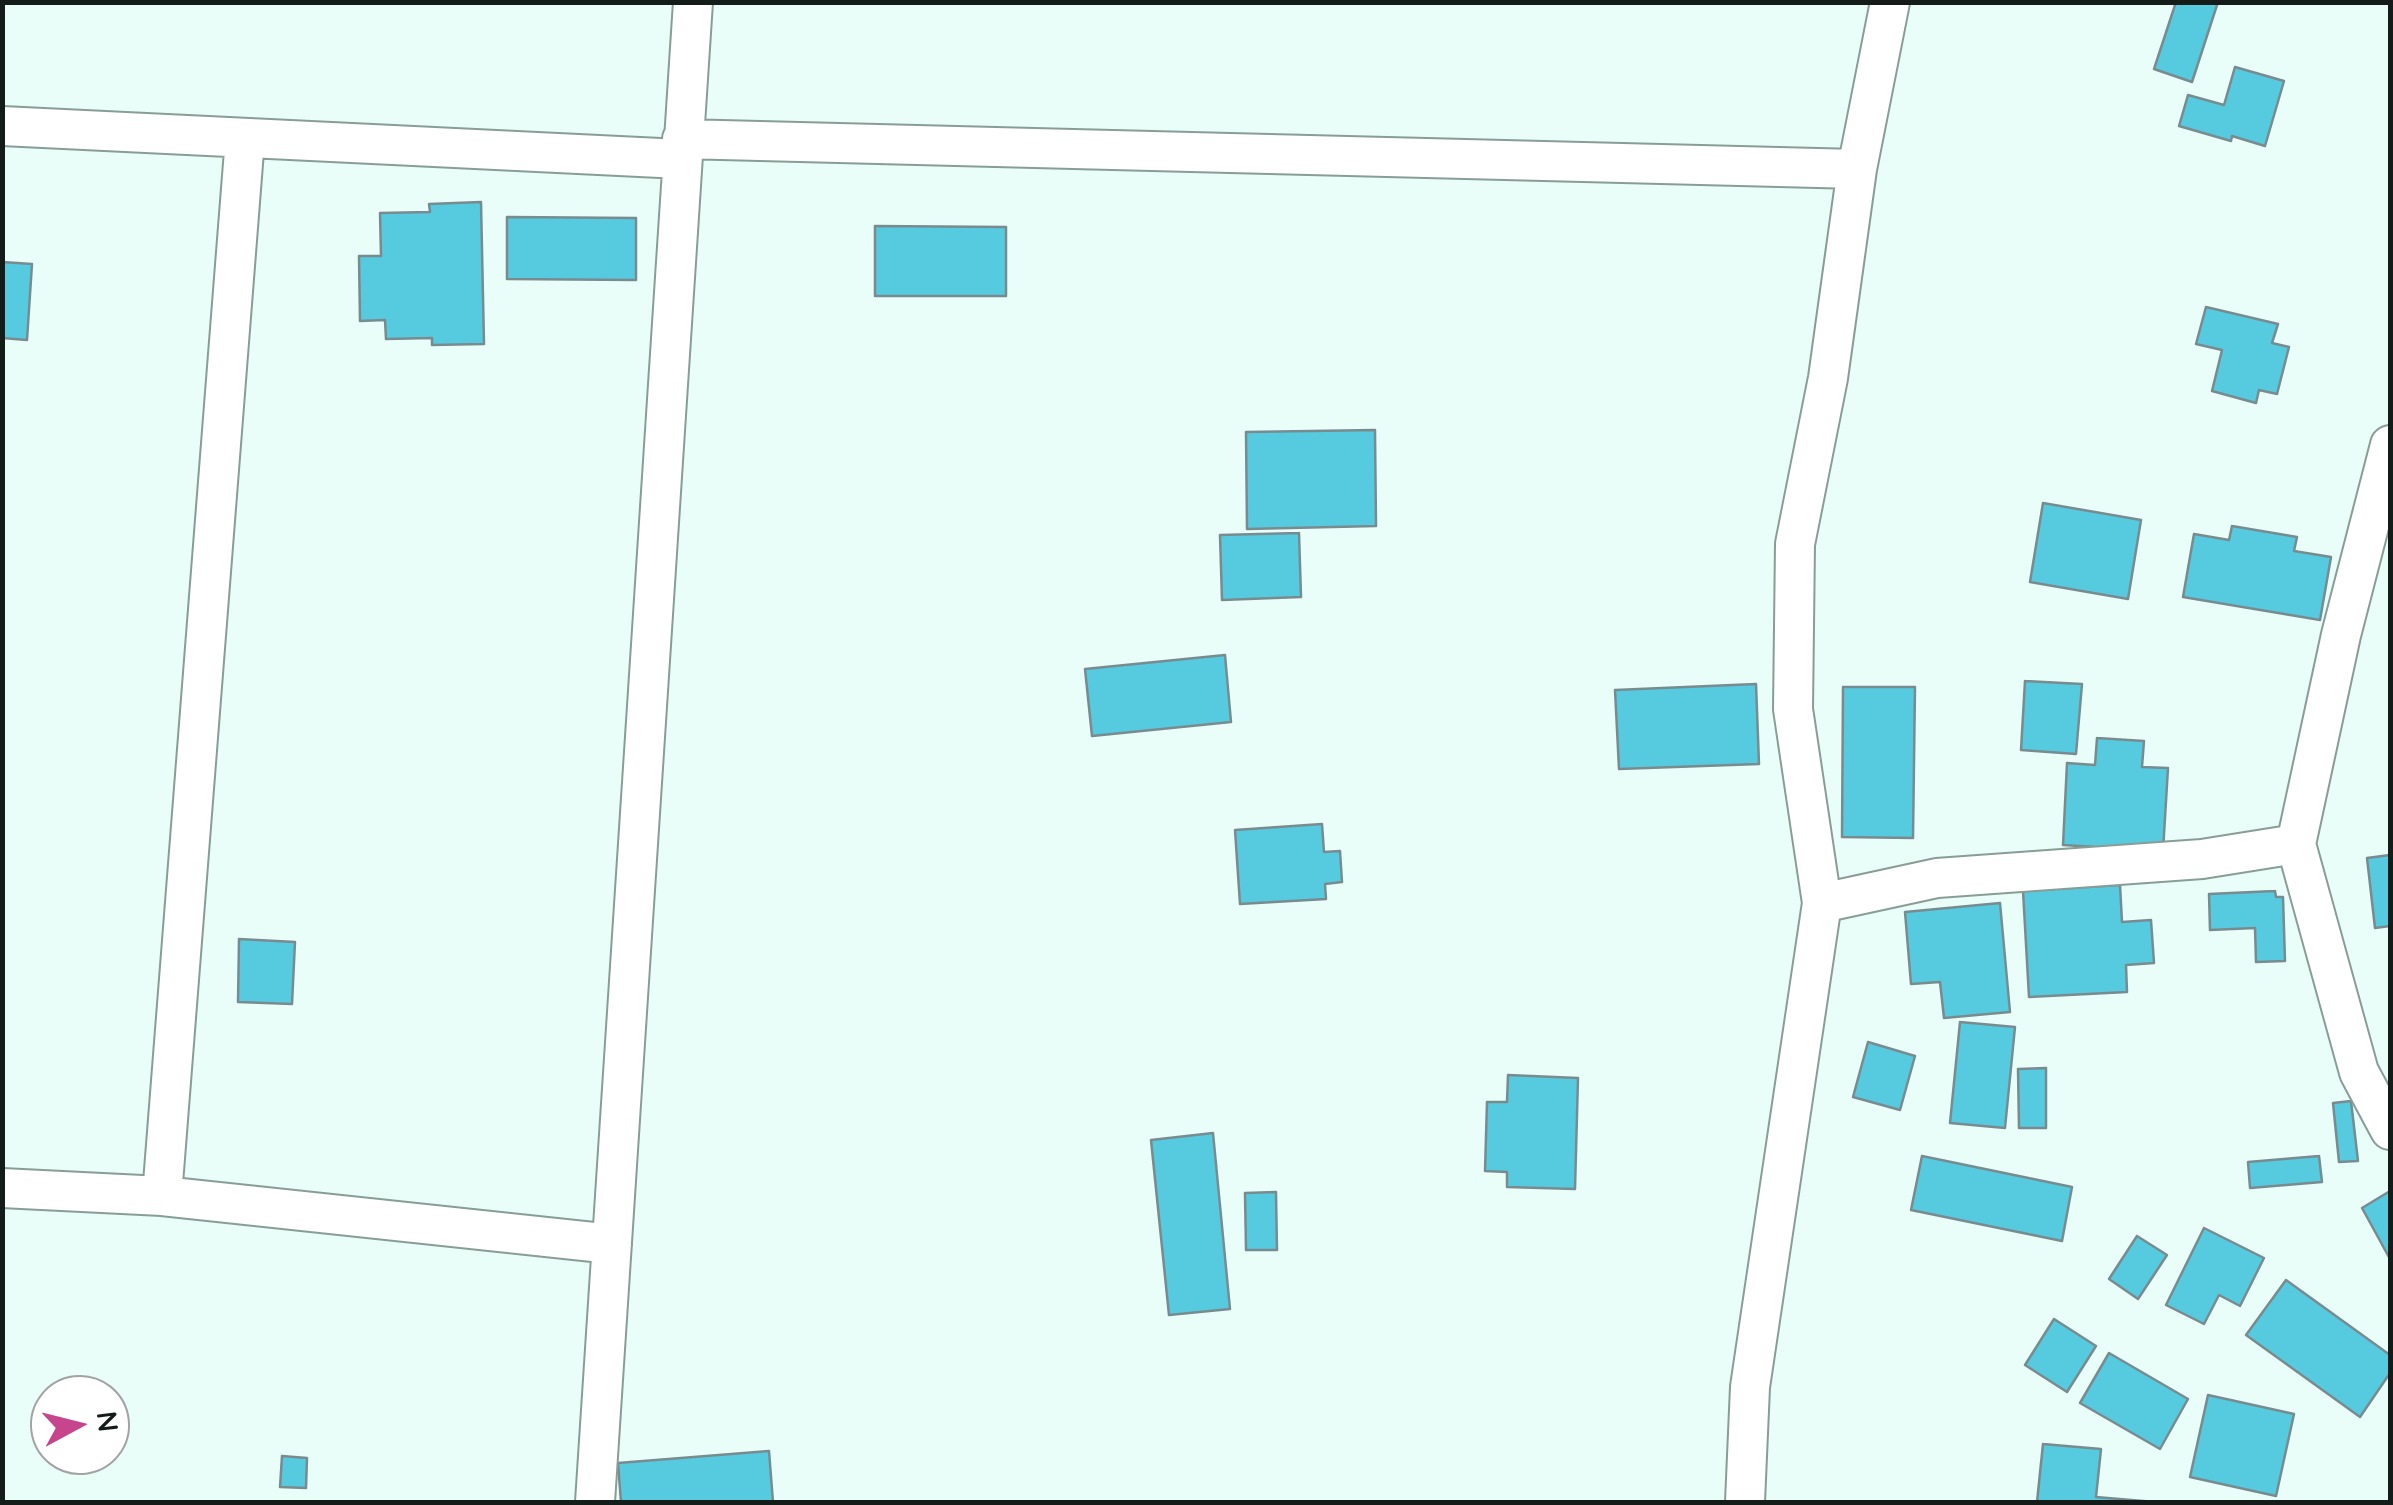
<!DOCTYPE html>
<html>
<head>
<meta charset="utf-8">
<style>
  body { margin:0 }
  #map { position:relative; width:2393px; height:1505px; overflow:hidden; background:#e9fef8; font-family:Quicksand,sans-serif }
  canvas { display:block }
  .frame { position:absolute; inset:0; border:5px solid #141c1a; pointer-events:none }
  .north { position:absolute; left:30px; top:1375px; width:100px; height:100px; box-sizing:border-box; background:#fff; border:2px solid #a1a4a3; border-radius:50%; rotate:83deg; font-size:28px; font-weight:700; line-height:40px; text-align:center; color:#141c1a }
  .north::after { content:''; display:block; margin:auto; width:35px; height:45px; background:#c7458c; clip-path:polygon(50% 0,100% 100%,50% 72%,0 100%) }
</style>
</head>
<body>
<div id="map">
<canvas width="2393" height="1505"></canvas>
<div class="frame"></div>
<div class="north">N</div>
</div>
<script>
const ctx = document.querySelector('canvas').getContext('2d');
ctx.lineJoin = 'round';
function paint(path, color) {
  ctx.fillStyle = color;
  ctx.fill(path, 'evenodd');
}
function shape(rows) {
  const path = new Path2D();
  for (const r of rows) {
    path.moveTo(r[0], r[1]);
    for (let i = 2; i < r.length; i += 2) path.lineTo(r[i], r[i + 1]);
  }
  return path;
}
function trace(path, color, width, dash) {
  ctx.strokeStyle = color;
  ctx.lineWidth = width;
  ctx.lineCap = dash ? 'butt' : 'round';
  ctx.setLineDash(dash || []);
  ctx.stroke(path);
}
const building = shape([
  [2176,2,2218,2,2192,82,2154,69,2176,2],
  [2235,67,2284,81,2265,146,2232,136,2231,141,2179,126,2188,95,2224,105,2235,67],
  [481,202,484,344,432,345,432,338,386,339,385,320,360,321,359,256,381,256,380,213,430,212,429,204,481,202],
  [507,217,636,218,636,280,507,279,507,217],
  [875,226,1006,227,1006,296,875,296,875,226],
  [2,262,32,264,27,340,2,338,2,262],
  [2206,307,2278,324,2272,343,2289,347,2277,394,2259,390,2256,403,2212,391,2222,350,2196,344,2206,307],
  [1375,430,1376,526,1247,529,1246,432,1375,430],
  [2043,503,2141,520,2128,599,2030,582,2043,503],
  [2232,526,2297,537,2294,551,2331,557,2320,620,2183,597,2194,534,2229,540,2232,526],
  [1299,533,1301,597,1222,600,1220,535,1299,533],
  [1225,655,1231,722,1092,736,1085,669,1225,655],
  [2025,681,2082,684,2076,754,2021,750,2025,681],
  [1756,684,1759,764,1619,769,1615,690,1756,684],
  [1843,687,1915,687,1913,838,1842,837,1843,687],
  [2097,738,2144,741,2142,767,2168,768,2163,851,2063,845,2067,763,2095,765,2097,738],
  [1322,824,1324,852,1340,851,1342,882,1325,884,1326,899,1240,904,1235,830,1322,824],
  [2390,855,2390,926,2375,928,2367,858,2390,855],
  [2120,885,2122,922,2151,920,2154,963,2126,965,2127,992,2029,997,2023,891,2120,885],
  [2275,891,2276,897,2283,897,2285,961,2256,962,2255,928,2210,930,2209,894,2275,891],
  [2000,903,2010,1012,1944,1018,1940,982,1911,984,1905,912,2000,903],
  [239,939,295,942,292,1004,238,1002,239,939],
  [1960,1022,2015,1027,2005,1128,1950,1123,1960,1022],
  [1868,1042,1915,1056,1900,1110,1853,1097,1868,1042],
  [2046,1068,2046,1128,2019,1128,2018,1069,2046,1068],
  [1508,1075,1578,1078,1575,1189,1507,1187,1507,1172,1485,1171,1487,1102,1507,1102,1508,1075],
  [2351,1101,2358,1161,2339,1162,2333,1103,2351,1101],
  [1213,1133,1230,1309,1169,1315,1151,1140,1213,1133],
  [1922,1156,2072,1187,2062,1241,1911,1210,1922,1156],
  [2319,1156,2322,1182,2250,1188,2248,1162,2319,1156],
  [2390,1191,2390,1259,2362,1208,2390,1191],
  [1276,1192,1277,1250,1246,1250,1245,1193,1276,1192],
  [2204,1228,2264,1258,2240,1306,2219,1295,2204,1324,2166,1305,2204,1228],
  [2137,1236,2167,1255,2138,1299,2109,1279,2137,1236],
  [2286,1280,2390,1355,2390,1373,2360,1417,2246,1335,2286,1280],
  [2054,1319,2096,1346,2067,1392,2025,1365,2054,1319],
  [2109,1353,2188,1399,2160,1449,2080,1403,2109,1353],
  [2208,1395,2294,1414,2276,1496,2190,1477,2208,1395],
  [2043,1444,2101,1449,2096,1497,2155,1502,2037,1502,2043,1444],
  [769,1451,773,1502,621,1502,618,1463,769,1451],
  [282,1456,307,1458,306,1488,280,1487,282,1456]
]);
paint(building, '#56cbdf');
trace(building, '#788c90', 2.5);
const street = shape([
  [2,126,681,159],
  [682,139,1857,169],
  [2390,445,2341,635,2296,844,2359,1072,2390,1130],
  [1822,903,1793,709,1795,544,1828,378,1857,169,1890,2],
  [2,1188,162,1196,612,1244],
  [162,1196,245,138],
  [595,1502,693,2],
  [1745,1502,1750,1387,1822,903,1937,878,2202,859,2296,844]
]);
trace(street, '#899d97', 42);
trace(street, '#fff', 38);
</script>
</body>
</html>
